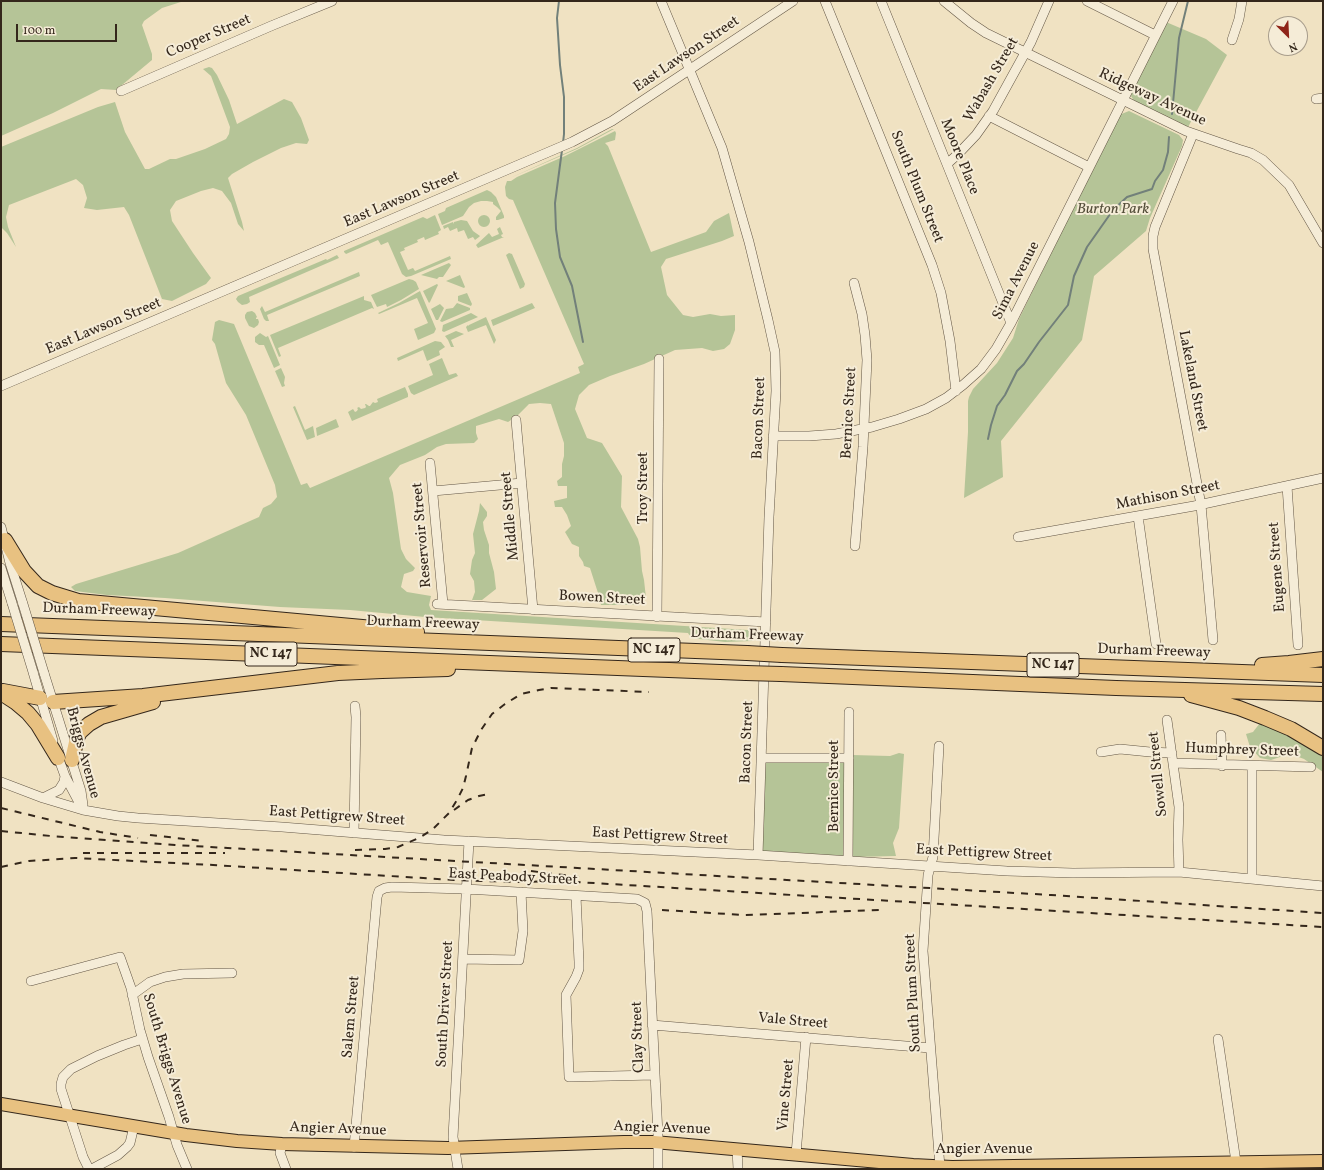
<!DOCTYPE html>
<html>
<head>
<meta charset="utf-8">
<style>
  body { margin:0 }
  #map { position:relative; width:1324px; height:1170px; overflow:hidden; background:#f0e2c2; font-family:Vollkorn,serif }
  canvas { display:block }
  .frame { position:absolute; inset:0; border:2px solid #34271b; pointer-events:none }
  .north { position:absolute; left:1268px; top:16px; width:40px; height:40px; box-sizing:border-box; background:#f5ecd7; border:1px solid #a89d8c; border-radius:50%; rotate:156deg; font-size:11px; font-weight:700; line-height:16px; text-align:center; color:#34271b }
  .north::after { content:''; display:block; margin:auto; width:14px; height:18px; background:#8f2418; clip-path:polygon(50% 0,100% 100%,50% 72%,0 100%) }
  .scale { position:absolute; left:16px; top:24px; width:101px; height:18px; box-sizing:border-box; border:2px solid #34271b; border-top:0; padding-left:5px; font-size:12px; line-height:14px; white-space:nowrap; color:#34271b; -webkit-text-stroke:3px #f5ecd7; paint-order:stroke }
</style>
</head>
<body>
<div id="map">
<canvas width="1324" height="1170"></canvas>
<div class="frame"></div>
<div class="north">N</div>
<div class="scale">100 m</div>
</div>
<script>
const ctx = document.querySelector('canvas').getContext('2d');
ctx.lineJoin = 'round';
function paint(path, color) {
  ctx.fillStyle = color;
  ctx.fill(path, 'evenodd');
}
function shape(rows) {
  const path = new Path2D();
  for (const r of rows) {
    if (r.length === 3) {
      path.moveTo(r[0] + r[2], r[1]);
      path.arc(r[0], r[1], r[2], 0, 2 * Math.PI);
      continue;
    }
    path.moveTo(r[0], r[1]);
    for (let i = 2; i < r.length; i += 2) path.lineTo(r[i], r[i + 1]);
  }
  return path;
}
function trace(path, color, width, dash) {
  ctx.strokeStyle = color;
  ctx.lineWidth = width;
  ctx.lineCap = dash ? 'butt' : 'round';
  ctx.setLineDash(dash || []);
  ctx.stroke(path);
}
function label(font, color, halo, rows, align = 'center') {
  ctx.font = font + ' Vollkorn,serif';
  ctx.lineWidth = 4;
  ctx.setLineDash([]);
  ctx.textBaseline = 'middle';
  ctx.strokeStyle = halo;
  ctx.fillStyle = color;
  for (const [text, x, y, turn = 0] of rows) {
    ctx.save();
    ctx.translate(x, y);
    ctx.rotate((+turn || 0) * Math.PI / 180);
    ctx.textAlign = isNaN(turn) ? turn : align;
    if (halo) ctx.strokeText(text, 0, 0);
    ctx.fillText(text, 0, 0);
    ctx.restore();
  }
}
paint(shape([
  [1,1,184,1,162,8,144,21,142,25,152,54,152,60,116,90,101,89,53,113,1,136],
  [1166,22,1206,39,1227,55,1187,129,1136,104,1131,96,1132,91],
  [209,67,212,68,217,75,229,100,237,124,284,99,292,102,301,118,309,140,307,144,296,143,281,148,253,162,232,174,228,178,242,222,244,231,238,224,231,203,222,191,213,188,201,191,176,201,170,210,172,221,193,253,211,278,206,284,172,301,162,299,129,215,124,207,97,210,84,208,87,198,83,185,76,179,9,205,6,217,8,227,16,247,7,233,1,227,1,147,98,107,115,102,125,132,145,169,149,169,170,159,176,159,205,149,226,139,229,134,230,127,211,76,203,69],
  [1129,111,1179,135,1183,140,1182,146,1150,218,1146,231,1094,276,1082,340,1001,441,1003,477,964,498,968,432,968,401,969,397,973,389,997,363,1013,338,1019,319,1119,115],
  [612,129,614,129,577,149,510,178,577,148],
  [615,131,616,133,615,140,605,143,608,146,651,252,706,232,714,221,729,213,734,236,722,241,666,259,661,267,667,295,683,315,693,317,710,314,721,316,735,315,735,330,730,344,724,349,713,351,702,348,675,350,644,364,610,376,589,385,579,395,575,409,587,438,602,443,622,476,621,507,638,539,640,547,642,571,644,580,646,598,639,605,601,605,598,593,590,568,584,566,583,562,579,556,579,547,572,544,565,532,571,526,567,515,562,507,555,507,554,501,567,498,567,486,558,486,557,481,562,477,562,464,564,456,564,443,551,404,540,403,529,404,517,416,508,422,499,419,476,426,476,433,478,439,474,443,446,444,437,447,425,455,400,465,389,478,393,493,401,549,406,559,415,568,413,571,404,574,401,587,407,592,431,596,429,605,431,610,748,630,753,636,752,641,725,642,691,638,688,633,425,617,350,610,280,607,165,598,107,595,75,591,71,587,76,584,178,553,259,517,263,508,271,504,277,497,275,485,246,415,226,383,215,344,212,340,215,322,219,320,234,324,301,485,307,483,310,488,580,373,578,367,584,364,513,200,509,199,506,196,505,187,507,181,511,181,517,177,565,156],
  [487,190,491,192,496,197,504,216,504,218,498,220,496,220,496,217,501,211,497,207,493,204,493,202,487,201,481,201,474,203,469,207,463,216,442,225,438,214,445,211,446,208],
  [484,221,6],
  [435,215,441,230,438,232,439,234,425,240,424,237,417,240,418,242,404,248,405,250,400,252,408,270,413,268,415,271,450,256,451,259,411,276,406,277,402,274,388,242,381,245,378,240,346,254,344,252,344,251,423,217,427,219],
  [461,220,467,221,473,231,480,236,479,237,475,240,473,237,468,239,464,230,458,232,457,228,450,231,448,227,444,229,443,226,453,222,454,224,454,222],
  [500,227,503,234,501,235,502,237,504,237,478,248,476,245,489,233,492,237,499,234,497,229],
  [509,253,512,254,525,284,524,287,520,289,506,255],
  [337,255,339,258,249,297,250,302,247,304,242,305,238,302,236,299,238,296,326,259,327,260],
  [449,263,451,265,443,277,439,277,437,279,421,275],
  [359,272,360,276,267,315,269,321,266,321,264,319,260,309,262,306,265,312],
  [460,275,465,287,464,288,446,281],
  [409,279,413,280,416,282,419,289,401,300,387,307,386,304,377,307,371,295],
  [437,284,438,285,430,302,429,303,423,291],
  [420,291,436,329,434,333,418,340,414,329,428,323,417,298,379,314,378,313,399,303],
  [467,293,472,304,471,306,458,301,458,296],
  [364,296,364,300,371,302,374,309,372,308,278,348,281,356,279,357,270,335],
  [457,303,470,308,470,310,442,322,440,321,446,309,453,308],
  [532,303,535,308,493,326,491,320],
  [440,304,444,308,438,320,436,320,431,309],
  [252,311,255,313,257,317,256,318,256,319,258,319,259,322,258,325,254,328,249,326,245,318,245,315,247,312],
  [471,313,478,317,444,332,442,331,443,325],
  [486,317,496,340,494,344,486,325,468,332,466,327,468,325,469,326,469,325],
  [456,331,464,334,451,340,454,347,451,347,448,340,445,336],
  [260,333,266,337,268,336,280,365,274,368,264,345,259,345,255,342,255,337],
  [435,341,441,342,445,347,439,351,440,355,427,361,423,350,398,361,397,358],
  [442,358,449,375,456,373,458,376,414,395,411,393,408,386,433,375,429,364],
  [281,368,285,377,284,383,285,386,282,387,275,371],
  [405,387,408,394,408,397,352,421,348,412,353,409,355,412,357,411,358,409,357,408,359,407,361,409,365,408,366,407,365,404,366,404,369,406,370,406,373,402,375,403,378,402,377,399],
  [295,406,305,430,313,426,315,437,307,440,293,407],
  [336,419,339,427,317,436,316,428],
  [480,503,487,512,487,516,483,522,484,530,489,545,489,553,494,572,496,589,482,600,472,600,475,592,474,581,470,574,472,560,475,553,473,534,479,511],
  [1260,723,1289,734,1323,756,1323,772,1304,759,1285,752,1280,757,1271,760,1260,758,1250,747,1246,734,1253,732],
  [899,753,904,754,899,828,893,843,896,856,853,857,851,842,852,755,890,756],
  [847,760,846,859,760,854,764,761]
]), '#b5c497');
trace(shape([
  [559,1,557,18,560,65,564,97,564,134,563,143],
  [1172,114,1179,38,1188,1],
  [562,150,555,203,556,229,560,257,572,286,583,342],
  [988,439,991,425,997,406,1005,395,1017,371,1024,364,1039,342,1068,305,1074,276,1087,247,1113,210,1127,197,1152,189,1155,181,1163,170,1168,152,1169,137]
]), '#72807a', 2);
const minor = shape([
  [661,1,722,148,749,242,768,320,775,352,776,391,769,517,758,855],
  [825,1,932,265,941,293,950,341,956,391],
  [881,1,1011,323],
  [944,1,971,23,986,33,1186,131,1238,149,1251,153,1263,160,1289,185,1323,243],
  [1087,1,1155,35],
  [1232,40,1239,19,1242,1],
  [121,91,271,26,332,1],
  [1316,99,1323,98],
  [989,116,1089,167],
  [1193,134,1155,227,1153,236,1153,249,1201,505,1213,640],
  [947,164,958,154,976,135,993,111,1031,42,1049,1],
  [854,283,862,314,865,335,867,360,863,447,855,546],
  [1,386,572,142,612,121,793,1],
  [516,420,533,610],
  [773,436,809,436,836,434,872,427,899,419,926,409,946,398,963,385,981,369,996,349,1011,323,1173,1],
  [430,463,443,604],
  [1287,486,1298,645],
  [433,491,522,483],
  [1138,516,1156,644],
  [1,527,10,563,23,604],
  [1018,537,1194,506,1323,478],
  [1,568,12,603],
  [437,604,766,622],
  [657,617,659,359],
  [33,672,53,741],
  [44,673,81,791,83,805],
  [1167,720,1179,807,1178,840,1179,872],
  [1221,735,1222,766],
  [939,746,933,857,928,875,923,951,940,1167],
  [1101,752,1120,749,1150,752,1172,753],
  [57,754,65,776,83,810],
  [762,758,849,758],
  [1173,763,1311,767],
  [1,782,43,798,83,810,118,816,138,818,282,827,444,840,758,855,1007,871,1073,873,1179,872,1323,886],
  [43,798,59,790,64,782,65,776],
  [354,833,356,717,355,706],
  [848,861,849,712],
  [1252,879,1252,766],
  [576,896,579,962,579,969,576,977,566,995,569,1077,654,1075],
  [463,959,519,960,523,931,521,892],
  [31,981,120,957,131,988,140,1030,148,1057,169,1117,177,1145,187,1169],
  [132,995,150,982,165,977,183,974,232,973],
  [652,1025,930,1048],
  [1218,1039,1236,1162],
  [282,1144,280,1153,286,1169],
  [354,1147,377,897,379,891,385,888,392,887,466,889,637,899,645,903,647,911,658,1135,658,1169],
  [737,1149,738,1169],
  [796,1154,806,1037],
  [89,1169,83,1157,61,1089,61,1084,63,1077,71,1069,97,1056,124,1045,142,1039],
  [92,1169,118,1155,127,1147,130,1143,134,1126],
  [458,1169,453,1137,469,841]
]);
const major = shape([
  [1,1104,186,1135,237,1141,282,1144,448,1148,624,1142,654,1142,913,1165,952,1167,1323,1161]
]);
const highway = shape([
  [5,540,24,571,38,586,52,593,78,601,417,632],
  [1,624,747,653],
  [1,644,746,673],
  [782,655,1323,675],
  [1262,665,1289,663,1323,659],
  [781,674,1116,688,1323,694],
  [3,691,40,698],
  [1,693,15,702,28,713,38,725,58,758],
  [1191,695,1239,708,1265,718,1291,729,1323,748],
  [53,702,143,696,338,673,382,671,448,669],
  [72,760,77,738,80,732,89,724,101,717,153,702]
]);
trace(minor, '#635645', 10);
trace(major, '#34271b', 14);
trace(highway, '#34271b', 16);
trace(minor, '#f5ecd7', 9);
trace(major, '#e8c181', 12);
trace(highway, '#e8c181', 14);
trace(shape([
  [1,808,100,832,138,838],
  [454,810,468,800,479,796,489,794],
  [1,831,51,836,175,845,1051,895,1323,913],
  [150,835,203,841],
  [355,850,385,849,398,847,419,838,433,829,449,813,457,800,463,788,466,776,472,748,481,730,492,714,505,704,521,694,539,690,551,688,649,692],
  [83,853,225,853],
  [1,867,29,861,75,858,95,859,213,865,454,880,517,882,560,881,1323,927],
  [531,871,579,877],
  [662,910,744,915,881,910]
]), '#34271b', 2, [7, 7]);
const minorBridge = shape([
  [12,603,33,672],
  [23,604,44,673]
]);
const highwayBridge = shape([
  [747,653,782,655],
  [746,673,781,674]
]);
trace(minorBridge, '#635645', 10, []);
trace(highwayBridge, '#34271b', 16, []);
trace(minorBridge, '#f5ecd7', 9);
trace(highwayBridge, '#e8c181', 14);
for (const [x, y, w] of [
  [654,650,52],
  [271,654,52],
  [1053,665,52]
]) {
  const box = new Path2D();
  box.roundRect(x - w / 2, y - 12, w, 24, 3);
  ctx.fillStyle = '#f5ecd7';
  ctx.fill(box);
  trace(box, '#34271b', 1);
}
label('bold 14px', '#34271b', null, [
  ["NC 147",654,650],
  ["NC 147",271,654],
  ["NC 147",1053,665]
]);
label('15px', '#34271b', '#f5ecd7', [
  ["Cooper Street",209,37,-23],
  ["East Lawson Street",687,55,-34],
  ["Wabash Street",992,80,-60],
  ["Ridgeway Avenue",1152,98,25],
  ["Moore Place",959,157,68],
  ["South Plum Street",916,187,68],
  ["East Lawson Street",402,200,-23],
  ["Sima Avenue",1017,281,-63],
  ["East Lawson Street",104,327,-23],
  ["Lakeland Street",1192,381,79],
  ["Bernice Street",850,413,-87],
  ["Bacon Street",760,418,-88],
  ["Troy Street",644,488,-90],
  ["Mathison Street",1168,496,-11],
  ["Middle Street",511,516,-95],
  ["Reservoir Street",423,535,-95],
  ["Eugene Street",1278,567,-94],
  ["Bowen Street",602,599,3],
  ["Durham Freeway",99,611,2],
  ["Durham Freeway",423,624,2],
  ["Durham Freeway",747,636,2],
  ["Durham Freeway",1154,652,2],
  ["Bacon Street",748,742,-88],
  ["Humphrey Street",1242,751,2],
  ["Briggs Avenue",82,753,75],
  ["Sowell Street",1159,774,-96],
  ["Bernice Street",835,786,-90],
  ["East Pettigrew Street",337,817,4],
  ["East Pettigrew Street",660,837,3],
  ["East Pettigrew Street",984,854,3],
  ["East Peabody Street",513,878,3],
  ["South Plum Street",914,993,-93],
  ["South Driver Street",446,1004,-87],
  ["Salem Street",352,1017,-85],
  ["Vale Street",793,1022,5],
  ["Clay Street",639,1037,-92],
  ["South Briggs Avenue",166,1059,73],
  ["Vine Street",787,1095,-85],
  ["Angier Avenue",662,1129,2],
  ["Angier Avenue",338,1130,2],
  ["Angier Avenue",984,1150]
]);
label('italic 15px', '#544e3a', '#f5ecd7', [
  ["Burton Park",1113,210]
]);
</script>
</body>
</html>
